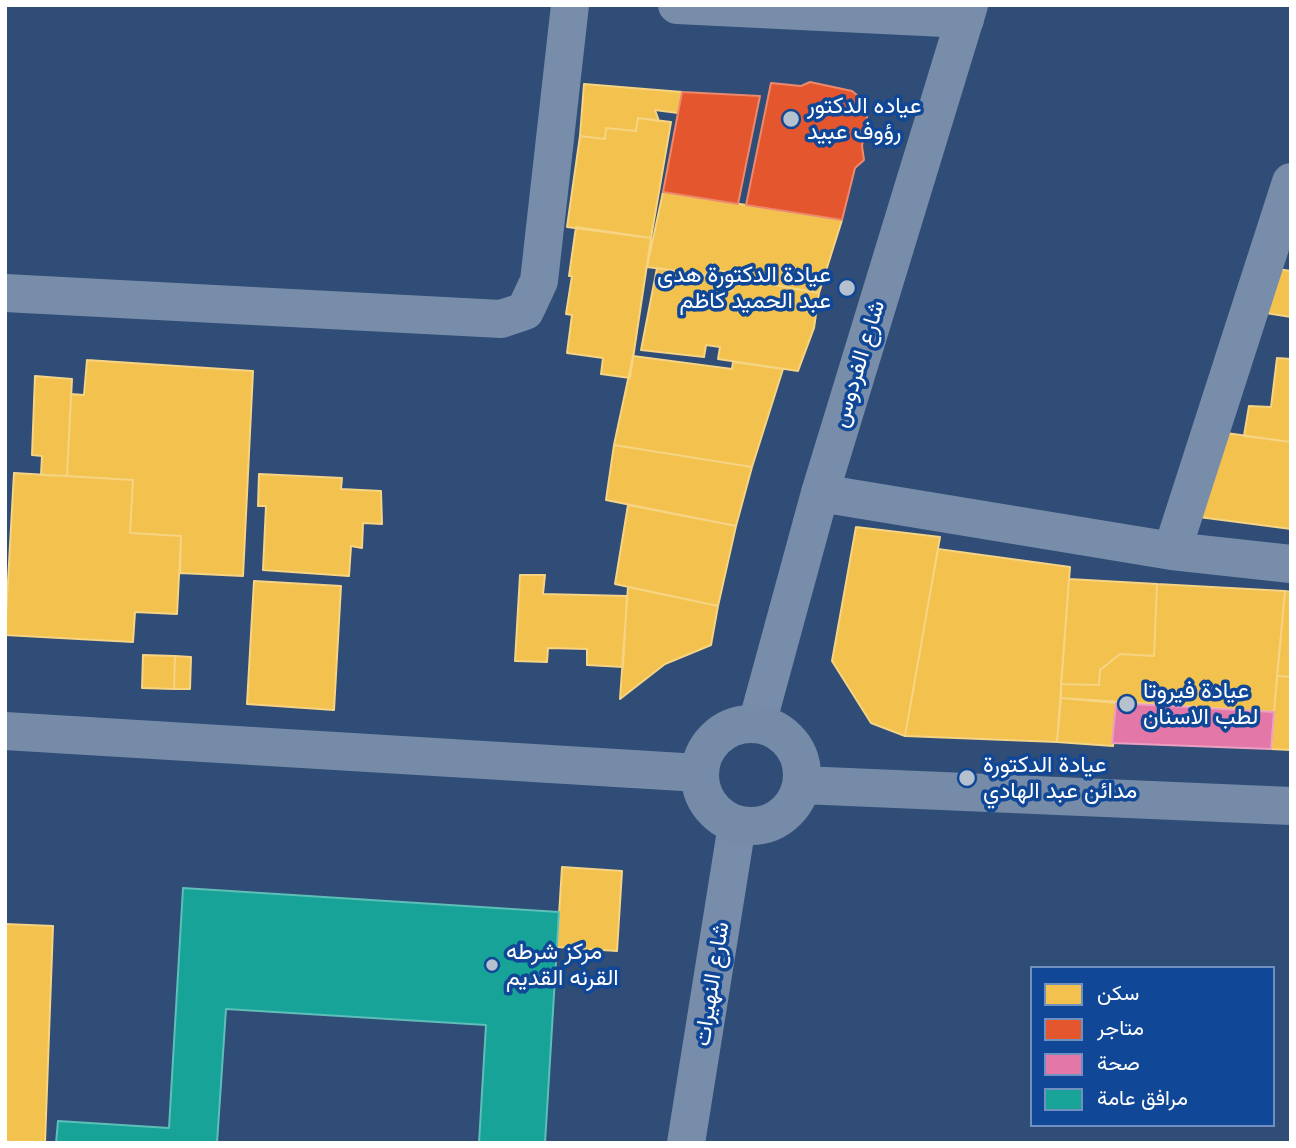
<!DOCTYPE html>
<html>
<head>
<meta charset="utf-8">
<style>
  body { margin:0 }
  #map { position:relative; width:1296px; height:1148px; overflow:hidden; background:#2f4d77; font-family:Montserrat,Vazirmatn,sans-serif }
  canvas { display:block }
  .frame { position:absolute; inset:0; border:7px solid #fff; pointer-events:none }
  .legend { position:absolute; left:1030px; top:966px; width:245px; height:161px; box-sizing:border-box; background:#104796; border:2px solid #7091c0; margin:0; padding:9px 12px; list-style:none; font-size:21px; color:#fff }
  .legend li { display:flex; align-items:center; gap:14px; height:35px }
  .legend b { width:35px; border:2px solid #7091c0 }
</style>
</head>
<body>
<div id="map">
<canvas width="1296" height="1148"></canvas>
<div class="frame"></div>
<ul class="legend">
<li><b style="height:19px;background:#f2c14e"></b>سكن</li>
<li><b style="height:19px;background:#e4572e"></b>متاجر</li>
<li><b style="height:19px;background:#e377a8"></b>صحة</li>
<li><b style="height:19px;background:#17a398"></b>مرافق عامة</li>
</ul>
</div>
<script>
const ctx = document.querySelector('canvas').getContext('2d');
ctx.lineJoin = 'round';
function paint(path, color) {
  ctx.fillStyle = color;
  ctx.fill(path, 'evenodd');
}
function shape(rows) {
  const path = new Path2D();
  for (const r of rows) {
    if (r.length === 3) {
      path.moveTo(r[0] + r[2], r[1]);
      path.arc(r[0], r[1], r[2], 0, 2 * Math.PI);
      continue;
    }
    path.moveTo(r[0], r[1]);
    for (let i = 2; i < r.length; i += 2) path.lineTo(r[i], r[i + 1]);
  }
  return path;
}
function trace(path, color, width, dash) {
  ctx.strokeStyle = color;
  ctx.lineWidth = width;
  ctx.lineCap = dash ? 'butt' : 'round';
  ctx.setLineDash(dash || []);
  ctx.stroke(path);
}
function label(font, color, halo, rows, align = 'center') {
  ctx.font = font + ' Montserrat,Vazirmatn,sans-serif';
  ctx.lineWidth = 7;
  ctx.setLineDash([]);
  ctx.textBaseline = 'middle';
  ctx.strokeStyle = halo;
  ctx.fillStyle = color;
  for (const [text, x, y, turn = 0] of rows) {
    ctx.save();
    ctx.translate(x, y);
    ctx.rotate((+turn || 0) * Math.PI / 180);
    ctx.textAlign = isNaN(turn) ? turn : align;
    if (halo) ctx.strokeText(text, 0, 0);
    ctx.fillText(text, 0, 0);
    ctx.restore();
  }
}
const homes = shape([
  [584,84,682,92,678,113,655,110,659,121,638,118,636,131,606,128,605,139,580,136,584,84],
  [638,118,671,122,651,238,567,227,580,136,605,139,606,128,636,131,638,118],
  [663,192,842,220,819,293,741,279,742,274,710,269,709,275,647,267,663,192],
  [576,227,651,238,630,378,601,374,603,358,567,353,572,315,566,314,572,276,569,276,576,227],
  [657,268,721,278,718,288,732,291,735,278,819,293,814,328,798,371,718,359,720,347,706,345,704,357,641,350,657,268],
  [1278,269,1291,271,1291,317,1266,313,1278,269],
  [633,356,732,369,733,362,783,369,752,467,614,445,633,356],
  [1277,358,1291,359,1291,442,1244,436,1249,406,1271,407,1277,358],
  [87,360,253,371,243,576,180,573,181,536,130,533,133,480,67,476,71,394,84,395,87,360],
  [35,376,72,379,67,476,41,475,42,456,32,455,35,376],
  [1226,433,1291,442,1291,529,1199,517,1226,433],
  [614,445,752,467,736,526,606,500,614,445],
  [14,473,133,480,130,533,181,536,177,614,135,612,133,642,5,635,14,473],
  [259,474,342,478,341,489,381,491,382,524,363,523,362,548,351,546,349,576,263,570,266,506,258,506,259,474],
  [628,505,736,526,718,606,615,584,628,505],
  [856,527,940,537,905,736,871,723,832,661,856,527],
  [938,549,1070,567,1057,742,905,736,938,549],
  [520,575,545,575,543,594,627,596,623,667,587,665,587,649,548,648,547,662,515,661,520,575],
  [1069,579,1157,584,1154,656,1120,654,1100,670,1099,685,1061,684,1069,579],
  [254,581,341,586,334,710,247,704,254,581],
  [1157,584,1285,591,1274,712,1061,698,1061,684,1099,685,1100,670,1120,654,1154,656,1157,584],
  [628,587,718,606,711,645,665,664,620,699,628,587],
  [1285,591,1291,592,1291,677,1277,676,1285,591],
  [143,655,175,656,174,689,142,688,143,655],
  [175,656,191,657,190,689,174,689,175,656],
  [1277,676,1291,677,1291,750,1271,749,1277,676],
  [1061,698,1116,703,1113,746,1057,742,1061,698],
  [562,867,622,871,617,951,557,947,562,867],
  [5,924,53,926,45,1143,5,1143,5,924]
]);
paint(homes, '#f2c14e');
trace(homes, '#f6d483', 2);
const shops = shape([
  [810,82,852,91,863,100,868,111,862,146,864,160,855,168,842,220,746,205,771,83,801,86,810,82],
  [682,92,760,96,738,204,663,192,682,92]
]);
paint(shops, '#e4572e');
trace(shops, '#ec896d', 2);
const health = shape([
  [1116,703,1274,712,1271,749,1112,743,1116,703]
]);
paint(health, '#e377a8');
trace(health, '#eba0c2', 2);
const public = shape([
  [183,888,559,912,545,1143,479,1143,486,1025,226,1009,217,1143,56,1143,58,1121,169,1128,183,888]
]);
paint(public, '#17a398');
trace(public, '#5dbfb7', 2);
trace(shape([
  [677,5,965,19],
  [5,293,501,319,525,311,539,281,570,5],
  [820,493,1172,551,1291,564],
  [1172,551,1291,182]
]), '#788da9', 38);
trace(shape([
  [757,724,820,493,969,5],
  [686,1143,737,825]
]), '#788da9', 38);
trace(shape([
  [751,775,51],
  [5,731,699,773],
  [802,785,1291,806]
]), '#768ba7', 38);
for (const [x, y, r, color] of [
  [791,119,9,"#b6c1cf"],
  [847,288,9,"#b6c1cf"],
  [1127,704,9,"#b6c1cf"],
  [967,778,9,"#b6c1cf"],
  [492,965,7,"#b6c1cf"]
]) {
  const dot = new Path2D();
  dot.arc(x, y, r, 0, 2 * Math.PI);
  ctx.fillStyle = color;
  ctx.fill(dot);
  trace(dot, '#104796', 2.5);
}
label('23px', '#fff', '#104796', [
  ["عياده الدكتور",807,106],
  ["رؤوف عبيد",807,132],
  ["عيادة الدكتورة هدى",831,275,"right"],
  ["عبد الحميد كاظم",831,301,"right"],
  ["عيادة فيروتا",1143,691],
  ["لطب الاسنان",1143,717],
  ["عيادة الدكتورة",983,765],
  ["مدائن عبد الهادي",983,791],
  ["مركز شرطه",506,952],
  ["القرنه القديم",506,978]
], 'left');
label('23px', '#fff', '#104796', [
  ["شارع الفردوس",859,364,-73],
  ["شارع النهيرات",712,984,-81]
]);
</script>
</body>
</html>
